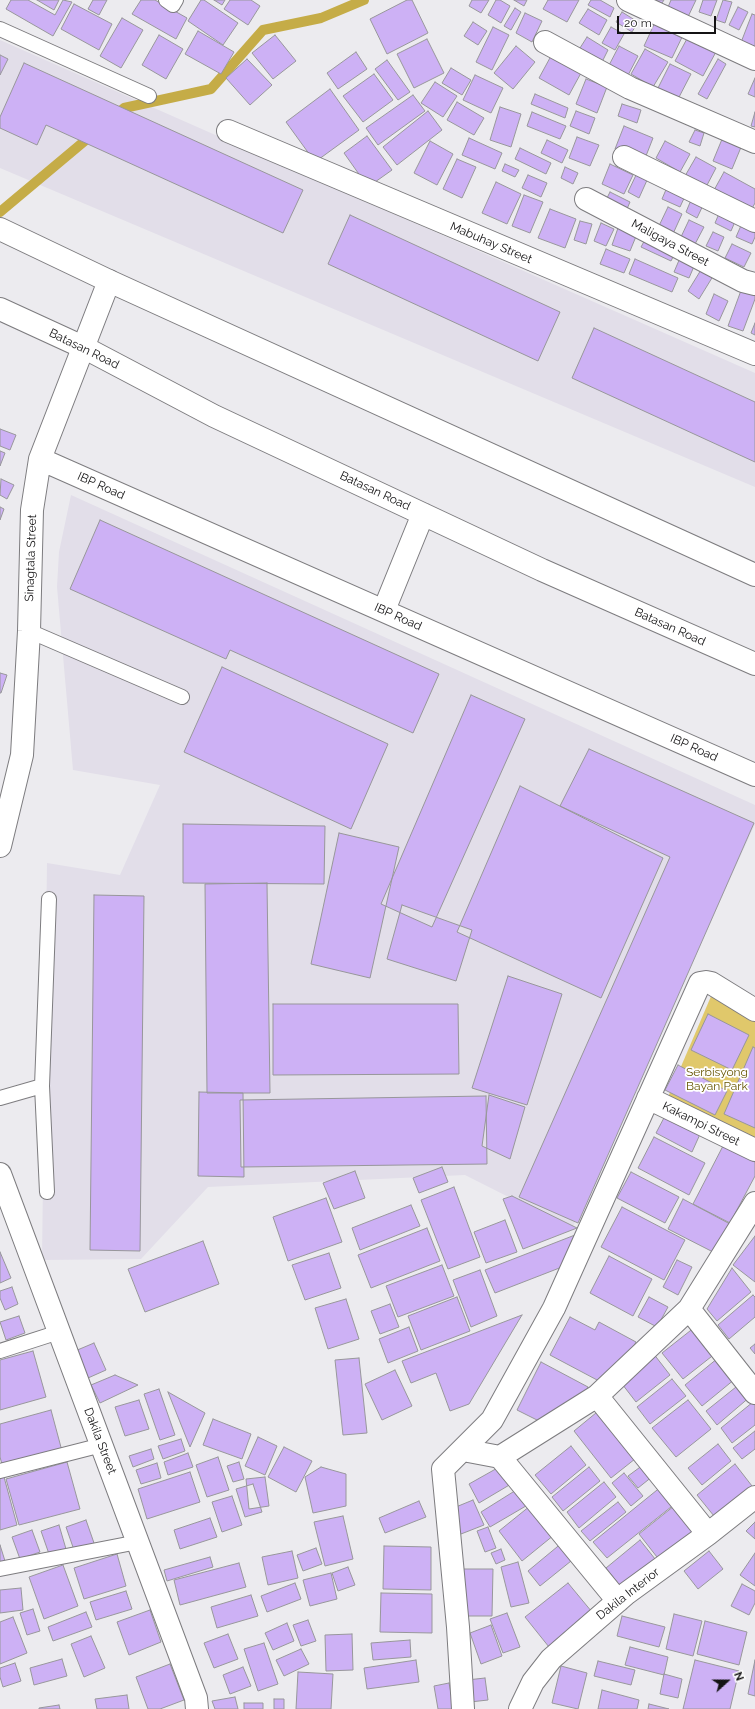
<!DOCTYPE html>
<html>
<head>
<meta charset="utf-8">
<style>
  body { margin:0 }
  #map { position:relative; width:755px; height:1709px; overflow:hidden; background:#ecebef; font-family:Raleway,sans-serif }
  canvas { display:block }
  .north { position:absolute; left:707px; top:1661px; width:40px; height:40px; -webkit-text-stroke:3px #fff; paint-order:stroke; rotate:69deg; font-size:11px; font-weight:700; line-height:16px; text-align:center; color:#141314 }
  .north::after { content:''; display:block; margin:auto; width:14px; height:18px; background:#141314; clip-path:polygon(50% 0,100% 100%,50% 72%,0 100%) }
  .scale { position:absolute; left:617px; top:16px; width:99px; height:18px; box-sizing:border-box; border:2px solid #141314; border-top:0; padding-left:5px; font-size:12px; line-height:14px; white-space:nowrap; color:#141314; -webkit-text-stroke:3px #fff; paint-order:stroke }
</style>
</head>
<body>
<div id="map">
<canvas width="755" height="1709"></canvas>
<div class="north">N</div>
<div class="scale">20 m</div>
</div>
<script>
const ctx = document.querySelector('canvas').getContext('2d');
ctx.lineJoin = 'round';
function paint(path, color) {
  ctx.fillStyle = color;
  ctx.fill(path, 'evenodd');
}
function shape(rows) {
  const path = new Path2D();
  for (const r of rows) {
    path.moveTo(r[0], r[1]);
    for (let i = 2; i < r.length; i += 2) path.lineTo(r[i], r[i + 1]);
  }
  return path;
}
function trace(path, color, width, dash) {
  ctx.strokeStyle = color;
  ctx.lineWidth = width;
  ctx.lineCap = dash ? 'butt' : 'round';
  ctx.setLineDash(dash || []);
  ctx.stroke(path);
}
function label(font, color, halo, rows, align = 'center') {
  ctx.font = font + ' Raleway,sans-serif';
  ctx.lineWidth = 3.5;
  ctx.setLineDash([]);
  ctx.textBaseline = 'middle';
  ctx.strokeStyle = halo;
  ctx.fillStyle = color;
  for (const [text, x, y, turn = 0] of rows) {
    ctx.save();
    ctx.translate(x, y);
    ctx.rotate((+turn || 0) * Math.PI / 180);
    ctx.textAlign = isNaN(turn) ? turn : align;
    if (halo) ctx.strokeText(text, 0, 0);
    ctx.fillText(text, 0, 0);
    ctx.restore();
  }
}
paint(shape([
  [0,40,755,373,755,487,0,168],
  [71,495,755,805,755,824,572,1229,465,1175,208,1187,141,1259,42,1260,47,863,120,875,160,785,73,770,57,587,59,552]
]), '#e2dee9');
paint(shape([
  [712,994,755,1014,755,1139,668,1097]
]), '#e0c86b');
trace(shape([
  [113,117,124,108,211,89,263,30,321,18,364,0],
  [0,212,93,134]
]), '#c5ac47', 10);
const building = shape([
  [11,0,28,0,55,15,63,0,72,2,53,36,6,9,11,0],
  [37,0,59,0,54,10,37,0],
  [93,0,107,0,99,15,88,9,93,0],
  [141,0,155,0,187,18,176,39,132,14,141,0],
  [201,0,204,0,238,23,223,45,188,21,201,0],
  [214,0,225,0,222,5,214,0],
  [230,0,251,0,260,6,248,25,224,9,230,0],
  [407,0,412,0,428,33,387,54,370,19,407,0],
  [472,0,489,0,481,13,469,6,472,0],
  [496,0,500,0,510,6,501,23,488,15,496,0],
  [514,0,527,0,524,6,514,0],
  [548,0,579,0,567,22,543,9,548,0],
  [591,0,600,0,614,8,610,17,588,5,591,0],
  [655,0,664,0,662,3,655,0],
  [671,0,696,0,686,21,666,12,671,0],
  [703,0,717,0,711,16,699,12,703,0],
  [723,0,732,2,725,23,716,20,723,0],
  [74,4,112,24,99,50,61,29,74,4],
  [738,7,748,12,739,30,729,25,738,7],
  [515,8,521,12,511,30,504,26,515,8],
  [588,9,607,20,599,35,579,23,588,9],
  [622,12,638,22,632,32,616,22,622,12],
  [525,13,542,21,532,42,516,33,525,13],
  [752,14,755,15,755,50,740,45,752,14],
  [122,18,143,30,121,68,100,56,122,18],
  [657,18,685,31,672,58,644,46,657,18],
  [473,22,487,31,478,45,464,36,473,22],
  [493,27,509,35,492,70,476,62,493,27],
  [611,27,624,34,615,50,602,43,611,27],
  [198,31,234,52,221,74,185,54,198,31],
  [159,35,183,49,166,79,142,65,159,35],
  [275,35,296,61,273,79,252,53,275,35],
  [689,35,717,50,703,76,675,61,689,35],
  [587,37,608,50,602,62,580,48,587,37],
  [427,39,444,73,414,88,397,54,427,39],
  [516,46,535,62,513,89,494,73,516,46],
  [619,46,638,56,625,81,606,71,619,46],
  [645,49,668,62,653,87,631,74,645,49],
  [356,52,367,69,338,89,327,73,356,52],
  [0,55,8,59,0,75,0,55],
  [551,56,581,73,569,95,539,78,551,56],
  [247,59,272,85,250,105,226,78,247,59],
  [718,59,726,64,707,99,698,94,718,59],
  [387,60,410,92,398,100,375,69,387,60],
  [24,63,303,190,283,233,46,125,37,145,0,128,0,117,24,63],
  [670,64,691,74,677,101,657,90,670,64],
  [451,68,471,80,462,95,442,83,451,68],
  [374,74,393,100,363,122,343,96,374,74],
  [475,75,503,88,491,113,463,100,475,75],
  [755,78,755,97,748,94,755,78],
  [586,79,607,87,597,113,576,104,586,79],
  [435,82,457,96,443,117,421,103,435,82],
  [330,89,359,130,315,162,286,122,330,89],
  [535,94,568,108,565,118,531,104,535,94],
  [413,95,425,111,378,145,366,128,413,95],
  [457,102,484,118,474,135,447,120,457,102],
  [622,104,641,110,637,123,618,116,622,104],
  [500,107,521,114,511,147,490,140,500,107],
  [428,111,442,130,397,165,383,147,428,111],
  [576,111,595,118,589,134,570,126,576,111],
  [532,112,566,126,560,139,527,126,532,112],
  [755,112,755,127,751,126,755,112],
  [624,126,653,138,644,161,615,149,624,126],
  [695,130,704,133,700,146,689,142,695,130],
  [725,132,744,140,732,169,713,161,725,132],
  [367,136,392,170,368,187,344,153,367,136],
  [577,137,599,145,590,166,569,158,577,137],
  [469,138,502,153,495,169,462,155,469,138],
  [547,140,568,150,562,163,541,153,547,140],
  [430,141,453,154,437,185,414,173,430,141],
  [665,141,690,154,680,172,656,158,665,141],
  [520,148,551,163,546,174,515,159,520,148],
  [696,157,716,168,706,187,685,176,696,157],
  [457,159,476,167,462,198,443,189,457,159],
  [505,164,519,170,515,177,502,171,505,164],
  [610,164,633,175,624,194,602,184,610,164],
  [565,167,578,173,573,184,561,178,565,167],
  [724,172,755,189,755,203,750,212,713,192,724,172],
  [637,173,648,178,639,198,628,192,637,173],
  [528,175,547,183,541,197,522,188,528,175],
  [496,182,521,194,507,224,482,213,496,182],
  [668,185,686,194,680,207,662,199,668,185],
  [610,192,630,202,626,211,605,202,610,192],
  [694,193,706,199,697,218,686,212,694,193],
  [524,195,543,202,530,233,512,226,524,195],
  [668,207,682,214,672,236,657,230,668,207],
  [550,209,576,219,565,248,538,238,550,209],
  [721,209,737,217,731,231,715,223,721,209],
  [350,215,560,312,538,361,328,264,350,215],
  [689,220,704,227,694,246,680,239,689,220],
  [580,221,592,224,586,244,574,240,580,221],
  [743,221,755,227,755,237,752,244,736,237,743,221],
  [601,223,614,229,606,246,594,241,601,223],
  [618,228,637,234,630,251,612,245,618,228],
  [713,232,724,237,718,251,706,246,713,232],
  [647,236,676,251,671,261,641,247,647,236],
  [732,244,751,253,744,267,725,258,732,244],
  [606,249,630,259,624,273,600,264,606,249],
  [680,258,695,264,689,278,674,272,680,258],
  [635,259,678,278,672,292,629,274,635,259],
  [704,265,715,273,699,299,688,291,704,265],
  [743,285,755,289,755,299,743,331,728,326,743,285],
  [714,294,728,301,719,321,706,314,714,294],
  [755,323,755,335,751,333,755,323],
  [594,328,755,402,755,462,572,378,594,328],
  [0,429,16,435,10,450,0,446,0,429],
  [0,451,5,453,0,466,0,451],
  [1,479,14,485,7,499,0,495,1,479],
  [0,507,4,509,0,520,0,507],
  [100,520,439,674,413,733,230,650,226,659,70,589,100,520],
  [222,667,388,744,351,829,184,752,222,667],
  [0,673,7,675,1,693,0,693,0,673],
  [471,695,525,719,432,927,381,904,471,695],
  [589,749,754,823,578,1223,519,1197,670,857,560,806,589,749],
  [520,786,663,858,601,998,457,932,520,786],
  [183,824,325,826,324,884,183,883,183,824],
  [339,833,399,847,370,978,311,964,339,833],
  [267,883,270,1093,207,1093,205,884,267,883],
  [94,895,144,896,140,1251,90,1250,94,895],
  [402,905,472,930,456,981,387,959,402,905],
  [508,976,562,994,527,1105,472,1088,508,976],
  [273,1004,458,1004,459,1074,273,1075,273,1004],
  [708,1014,749,1035,732,1070,691,1050,708,1014],
  [753,1047,755,1048,755,1128,724,1114,753,1047],
  [678,1065,727,1091,715,1115,665,1090,678,1065],
  [199,1092,243,1093,244,1177,198,1176,199,1092],
  [489,1095,525,1107,510,1159,482,1146,489,1095],
  [486,1096,487,1164,241,1167,240,1100,486,1096],
  [666,1114,701,1132,692,1152,656,1133,666,1114],
  [654,1137,705,1163,689,1195,638,1168,654,1137],
  [723,1146,755,1162,755,1176,730,1223,693,1204,723,1146],
  [442,1167,448,1182,419,1193,413,1178,442,1167],
  [355,1171,365,1198,334,1209,323,1183,355,1171],
  [631,1172,679,1197,665,1223,617,1198,631,1172],
  [454,1187,480,1257,448,1269,421,1200,454,1187],
  [512,1196,577,1228,523,1249,503,1199,512,1196],
  [326,1198,342,1242,288,1261,273,1217,326,1198],
  [683,1199,730,1224,715,1253,668,1229,683,1199],
  [411,1205,420,1226,360,1250,352,1228,411,1205],
  [622,1207,685,1240,664,1280,601,1247,622,1207],
  [505,1220,517,1252,486,1263,474,1232,505,1220],
  [427,1228,440,1261,371,1288,358,1255,427,1228],
  [575,1235,562,1267,495,1293,485,1270,575,1235],
  [755,1236,755,1282,733,1265,755,1236],
  [203,1241,219,1284,145,1312,128,1269,203,1241],
  [0,1252,11,1278,0,1283,0,1252],
  [329,1253,341,1288,305,1300,292,1265,329,1253],
  [609,1256,652,1279,633,1316,590,1293,609,1256],
  [677,1260,692,1267,678,1295,663,1287,677,1260],
  [442,1265,454,1296,398,1317,386,1286,442,1265],
  [732,1268,751,1292,717,1321,707,1309,732,1268],
  [480,1270,497,1316,471,1327,453,1280,480,1270],
  [12,1287,18,1304,5,1310,0,1298,0,1291,12,1287],
  [753,1295,755,1297,755,1317,729,1339,718,1325,753,1295],
  [457,1297,470,1331,421,1350,408,1316,457,1297],
  [649,1297,668,1307,657,1327,638,1317,649,1297],
  [346,1299,359,1339,328,1349,315,1308,346,1299],
  [390,1304,399,1327,380,1334,371,1311,390,1304],
  [522,1315,469,1404,450,1411,436,1373,411,1383,402,1361,522,1315],
  [19,1316,25,1333,6,1340,0,1322,19,1316],
  [570,1317,595,1330,599,1322,636,1342,622,1370,599,1381,550,1355,570,1317],
  [409,1327,418,1351,388,1363,379,1339,409,1327],
  [695,1327,716,1353,683,1379,662,1353,695,1327],
  [94,1343,106,1370,88,1378,75,1351,94,1343],
  [755,1344,755,1354,750,1348,755,1344],
  [33,1351,46,1397,0,1410,0,1360,33,1351],
  [653,1353,670,1375,636,1402,619,1380,653,1353],
  [359,1358,367,1433,343,1435,335,1360,359,1358],
  [718,1358,735,1379,702,1406,685,1385,718,1358],
  [541,1362,588,1387,579,1406,545,1424,517,1410,541,1362],
  [395,1370,412,1406,382,1420,365,1384,395,1370],
  [115,1375,138,1385,100,1403,91,1385,115,1375],
  [672,1379,686,1396,650,1424,637,1407,672,1379],
  [741,1383,751,1396,717,1425,706,1411,741,1383],
  [159,1389,175,1435,160,1440,144,1394,159,1389],
  [168,1392,205,1413,190,1447,168,1392],
  [139,1400,149,1429,125,1436,115,1407,139,1400],
  [688,1400,711,1429,676,1457,652,1428,688,1400],
  [753,1402,755,1404,755,1425,732,1443,721,1428,753,1402],
  [602,1408,640,1455,611,1478,574,1431,602,1408],
  [51,1410,62,1451,3,1468,0,1457,0,1424,51,1410],
  [213,1419,251,1434,242,1459,203,1445,213,1419],
  [755,1431,755,1449,742,1459,733,1448,755,1431],
  [258,1437,277,1446,265,1475,245,1466,258,1437],
  [181,1439,185,1451,163,1459,158,1446,181,1439],
  [718,1444,731,1461,702,1485,688,1468,718,1444],
  [571,1446,586,1465,551,1494,535,1475,571,1446],
  [284,1447,312,1461,296,1492,268,1477,284,1447],
  [151,1449,154,1459,133,1467,129,1456,151,1449],
  [188,1453,193,1467,168,1475,164,1462,188,1453],
  [218,1457,229,1490,207,1497,196,1465,218,1457],
  [67,1462,80,1509,19,1525,6,1479,67,1462],
  [239,1462,244,1479,233,1482,227,1466,239,1462],
  [157,1463,161,1478,141,1484,136,1470,157,1463],
  [735,1464,752,1486,714,1516,697,1495,735,1464],
  [643,1465,653,1476,638,1488,628,1476,643,1465],
  [501,1466,511,1484,479,1503,469,1484,501,1466],
  [321,1467,346,1474,346,1506,313,1513,305,1477,321,1467],
  [589,1467,600,1481,563,1511,552,1497,589,1467],
  [190,1472,200,1502,147,1519,138,1489,190,1472],
  [624,1473,643,1496,631,1506,612,1483,624,1473],
  [4,1477,17,1525,0,1530,0,1478,4,1477],
  [265,1477,269,1506,249,1509,246,1479,265,1477],
  [604,1482,616,1497,579,1528,567,1512,604,1482],
  [253,1484,262,1512,245,1517,236,1489,253,1484],
  [662,1486,676,1503,607,1558,593,1542,662,1486],
  [521,1487,531,1503,490,1527,481,1512,521,1487],
  [232,1496,242,1525,222,1532,212,1502,232,1496],
  [473,1500,484,1525,461,1534,451,1509,473,1500],
  [419,1501,426,1517,385,1533,379,1518,419,1501],
  [618,1502,626,1512,590,1541,581,1531,618,1502],
  [679,1502,705,1533,664,1566,639,1534,679,1502],
  [530,1506,554,1535,522,1561,499,1531,530,1506],
  [343,1516,353,1559,325,1566,314,1522,343,1516],
  [210,1518,217,1537,180,1549,174,1530,210,1518],
  [86,1520,94,1543,74,1550,66,1527,86,1520],
  [755,1522,755,1539,746,1531,755,1522],
  [59,1525,66,1549,49,1554,41,1531,59,1525],
  [488,1527,496,1548,485,1552,477,1531,488,1527],
  [32,1530,40,1552,20,1559,12,1537,32,1530],
  [640,1540,659,1564,625,1592,606,1568,640,1540],
  [563,1542,576,1557,540,1586,528,1571,563,1542],
  [0,1545,5,1561,0,1562,0,1545],
  [384,1546,431,1547,431,1590,383,1589,384,1546],
  [316,1548,322,1564,303,1571,297,1555,316,1548],
  [501,1549,505,1560,496,1564,491,1553,501,1549],
  [292,1551,298,1578,268,1585,262,1557,292,1551],
  [709,1551,723,1569,698,1589,684,1571,709,1551],
  [755,1553,755,1586,740,1575,755,1553],
  [117,1554,126,1586,84,1599,74,1568,117,1554],
  [210,1557,213,1567,167,1581,164,1570,210,1557],
  [518,1562,529,1603,511,1607,501,1567,518,1562],
  [239,1563,246,1587,180,1605,174,1580,239,1563],
  [63,1565,78,1606,44,1619,29,1577,63,1565],
  [348,1567,355,1585,338,1591,332,1573,348,1567],
  [459,1569,493,1569,492,1616,458,1616,459,1569],
  [331,1573,337,1599,310,1606,303,1580,331,1573],
  [295,1583,301,1599,267,1612,261,1596,295,1583],
  [568,1583,592,1612,549,1647,525,1617,568,1583],
  [742,1584,755,1591,755,1603,749,1615,731,1606,742,1584],
  [21,1588,23,1610,0,1613,0,1590,21,1588],
  [126,1591,132,1609,96,1620,90,1602,126,1591],
  [381,1593,432,1594,432,1633,380,1632,381,1593],
  [251,1595,258,1616,217,1628,211,1607,251,1595],
  [33,1609,40,1631,27,1635,20,1613,33,1609],
  [150,1610,161,1642,129,1655,117,1622,150,1610],
  [86,1612,92,1627,53,1641,48,1627,86,1612],
  [507,1613,520,1647,503,1653,490,1619,507,1613],
  [674,1614,702,1621,693,1656,666,1649,674,1614],
  [622,1616,665,1627,659,1647,617,1636,622,1616],
  [13,1617,27,1653,0,1664,0,1622,13,1617],
  [308,1620,316,1641,301,1646,293,1625,308,1620],
  [705,1621,747,1632,739,1665,697,1654,705,1621],
  [287,1623,294,1641,273,1650,265,1633,287,1623],
  [491,1625,502,1656,481,1664,470,1633,491,1625],
  [228,1634,238,1659,214,1668,204,1643,228,1634],
  [352,1634,353,1670,326,1671,325,1635,352,1634],
  [91,1636,105,1668,84,1677,71,1644,91,1636],
  [410,1640,411,1657,373,1660,371,1643,410,1640],
  [264,1643,278,1684,258,1691,244,1649,264,1643],
  [630,1647,668,1657,664,1675,625,1665,630,1647],
  [301,1649,309,1664,284,1676,276,1660,301,1649],
  [62,1659,67,1676,34,1685,30,1668,62,1659],
  [416,1660,419,1682,367,1689,364,1668,416,1660],
  [695,1660,739,1671,730,1709,683,1709,695,1660],
  [755,1660,755,1696,748,1694,755,1660],
  [598,1661,635,1670,631,1685,594,1676,598,1661],
  [15,1663,21,1681,3,1687,0,1677,0,1668,15,1663],
  [170,1664,184,1700,160,1709,148,1709,136,1677,170,1664],
  [561,1666,587,1673,578,1709,552,1703,561,1666],
  [243,1667,251,1686,230,1694,223,1675,243,1667],
  [298,1672,333,1674,331,1709,296,1709,298,1672],
  [664,1674,682,1679,678,1698,660,1694,664,1674],
  [485,1678,488,1700,470,1702,467,1680,485,1678],
  [449,1683,454,1709,438,1709,434,1686,449,1683],
  [602,1690,639,1700,637,1709,598,1709,602,1690],
  [127,1695,129,1709,97,1709,95,1699,127,1695],
  [235,1697,238,1709,215,1709,212,1701,235,1697],
  [274,1699,284,1699,284,1709,274,1709,274,1699],
  [244,1703,263,1703,263,1709,244,1709,244,1703],
  [649,1704,669,1709,648,1709,649,1704],
  [59,1705,60,1709,39,1709,39,1708,59,1705]
]);
paint(building, '#cdb1f5');
trace(building, '#98979b', 1);
const lane = shape([
  [166,0,173,5,176,0],
  [0,29,149,96],
  [29,631,182,697],
  [42,1086,47,1192],
  [0,1098,42,1086,49,899],
  [0,1351,59,1332],
  [0,1471,102,1445],
  [0,1569,138,1542]
]);
const street = shape([
  [628,0,755,59],
  [545,42,630,88,755,142],
  [228,131,755,354],
  [624,157,755,221],
  [586,199,743,281,755,284],
  [40,459,755,775],
  [0,846,22,755,29,631,32,510,40,459,109,281],
  [648,1098,755,1150],
  [0,1174,196,1698,197,1709],
  [689,1309,755,1393],
  [597,1396,708,1534],
  [463,1450,500,1457,597,1396,689,1309,755,1203],
  [500,1457,618,1601],
  [463,1709,458,1627,443,1469,492,1420,554,1308,700,983,706,982,711,983,755,1010],
  [520,1709,533,1682,551,1659,627,1593,708,1534,755,1497]
]);
const primary = shape([
  [0,229,109,281,755,575],
  [0,309,85,348,214,416,542,570,755,664],
  [384,610,423,514]
]);
trace(lane, '#7d7c7f', 16);
trace(street, '#7d7c7f', 24);
trace(primary, '#7d7c7f', 24);
trace(lane, '#fff', 14);
trace(street, '#fff', 22);
trace(primary, '#fff', 22);
label('12px', '#141314', '#fff', [
  ["Mabuhay Street",491,243,23],
  ["Maligaya Street",670,243,28],
  ["Batasan Road",84,349,26],
  ["IBP Road",101,486,24],
  ["Batasan Road",375,491,25],
  ["Sinagtala Street",31,558,-88],
  ["IBP Road",398,617,24],
  ["Batasan Road",670,627,24],
  ["IBP Road",694,748,24],
  ["Kakampi Street",701,1124,26],
  ["Dakila Street",100,1441,69],
  ["Dakila Interior",628,1594,-38]
]);
label('12px', '#675605', '#fff', [
  ["Serbisyong",717,1072],
  ["Bayan Park",717,1086]
]);
</script>
</body>
</html>
